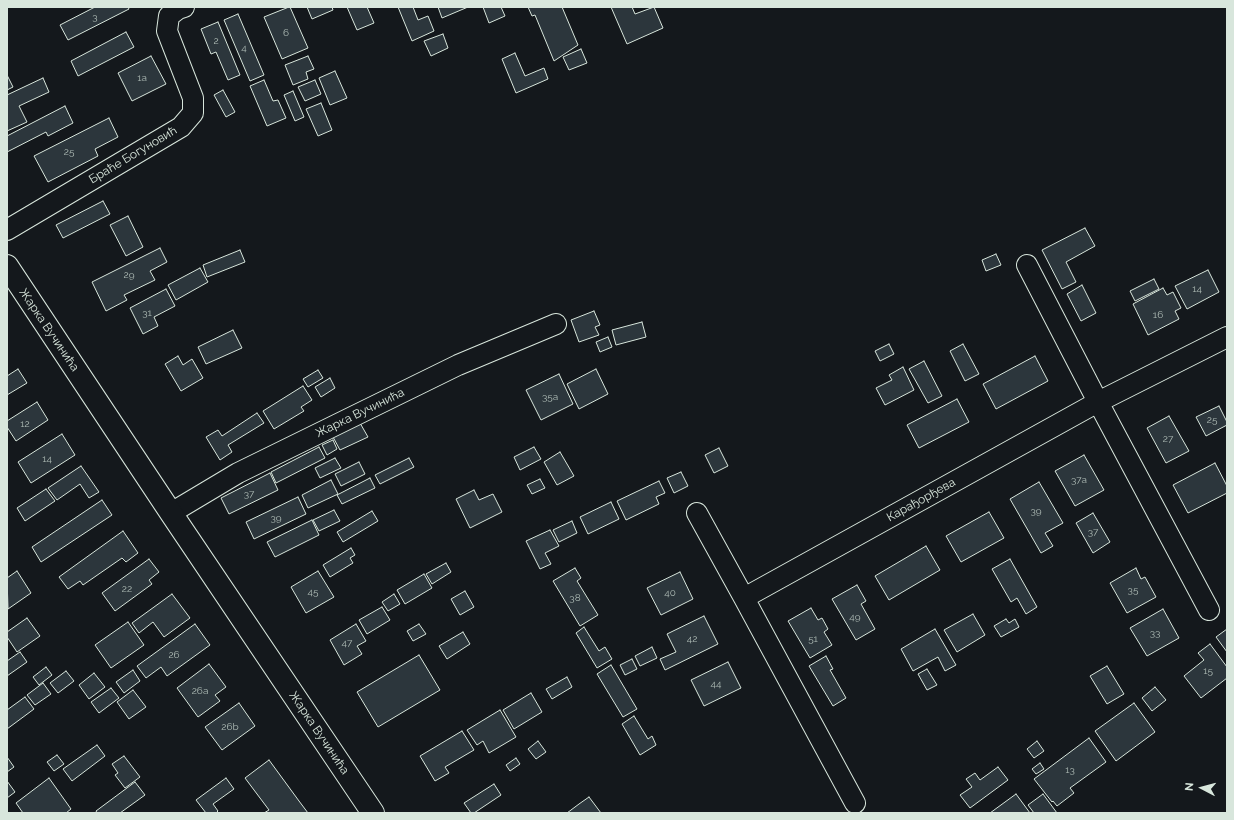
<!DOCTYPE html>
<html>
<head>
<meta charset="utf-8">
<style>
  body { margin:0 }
  #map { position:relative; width:1234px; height:820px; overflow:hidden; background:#14181c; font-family:Raleway,sans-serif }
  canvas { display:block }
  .frame { position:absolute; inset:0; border:8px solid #d8e6dc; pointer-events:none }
  .north { position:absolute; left:1182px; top:768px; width:40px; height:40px; -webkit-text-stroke:3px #14181c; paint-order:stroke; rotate:276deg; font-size:11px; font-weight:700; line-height:16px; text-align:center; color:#d8e6dc }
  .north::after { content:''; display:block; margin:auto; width:14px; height:18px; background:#d8e6dc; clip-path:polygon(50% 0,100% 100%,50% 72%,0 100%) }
</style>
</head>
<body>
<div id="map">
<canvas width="1234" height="820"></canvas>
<div class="frame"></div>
<div class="north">N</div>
</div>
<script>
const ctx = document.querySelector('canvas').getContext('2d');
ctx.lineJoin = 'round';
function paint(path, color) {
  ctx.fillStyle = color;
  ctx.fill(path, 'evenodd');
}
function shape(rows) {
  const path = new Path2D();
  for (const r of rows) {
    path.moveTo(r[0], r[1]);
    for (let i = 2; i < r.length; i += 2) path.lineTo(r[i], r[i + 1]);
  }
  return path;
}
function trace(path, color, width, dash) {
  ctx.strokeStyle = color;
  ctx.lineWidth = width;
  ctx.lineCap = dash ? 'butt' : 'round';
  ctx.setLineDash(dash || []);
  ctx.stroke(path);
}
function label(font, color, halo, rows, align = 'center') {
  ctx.font = font + ' Raleway,sans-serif';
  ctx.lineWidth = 3;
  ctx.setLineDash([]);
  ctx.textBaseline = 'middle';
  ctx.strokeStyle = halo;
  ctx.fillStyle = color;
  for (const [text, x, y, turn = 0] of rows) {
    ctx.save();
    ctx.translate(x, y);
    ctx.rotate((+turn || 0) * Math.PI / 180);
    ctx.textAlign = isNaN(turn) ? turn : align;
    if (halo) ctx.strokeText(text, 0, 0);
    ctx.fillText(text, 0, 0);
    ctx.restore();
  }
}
const building = shape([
  [95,7,128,7,129,9,68,40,60,25,95,7],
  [289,7,290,7,308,48,282,59,264,17,289,7],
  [307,7,332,7,333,10,312,19,307,7],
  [347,7,367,7,374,23,357,30,347,7],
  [398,7,413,7,418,20,428,16,434,31,412,41,398,7],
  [438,7,468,7,442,18,438,7],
  [483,7,501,7,505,16,489,23,483,7],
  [528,7,562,7,578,45,554,61,535,15,532,16,528,7],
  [611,7,632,7,635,14,654,7,663,28,627,44,611,7],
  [238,14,264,75,250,81,224,20,238,14],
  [218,22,240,75,228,80,216,52,211,54,201,29,218,22],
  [126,32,134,47,78,76,71,61,126,32],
  [443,34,448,48,431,56,424,41,443,34],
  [581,49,587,63,569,70,563,57,581,49],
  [515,53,525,76,544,68,548,79,516,93,502,59,515,53],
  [151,56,166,84,132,101,118,73,151,56],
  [308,56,314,69,306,72,308,79,293,85,285,65,308,56],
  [335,71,347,98,330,105,319,78,335,71],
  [7,75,13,87,7,90,7,75],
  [43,78,49,92,19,106,27,122,7,131,7,95,43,78],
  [264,80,273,101,278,100,286,118,267,126,250,86,264,80],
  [315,80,321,94,305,101,298,87,315,80],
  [223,90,235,112,226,117,214,95,223,90],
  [293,91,304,117,295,121,284,95,293,91],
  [321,103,332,130,318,136,306,109,321,103],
  [65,106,73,123,48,136,46,132,7,152,7,136,65,106],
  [109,118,118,137,95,149,98,156,48,182,34,156,109,118],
  [103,201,110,214,63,238,56,225,103,201],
  [128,216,143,247,126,256,110,225,128,216],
  [1085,228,1095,246,1066,262,1076,282,1062,289,1042,250,1085,228],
  [160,248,167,262,150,271,155,280,124,295,127,300,106,311,92,282,160,248],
  [240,250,245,262,207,277,203,265,240,250],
  [996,254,1001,265,986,271,982,260,996,254],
  [200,268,208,282,176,300,168,285,200,268],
  [1208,270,1219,292,1187,309,1175,286,1208,270],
  [1154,279,1159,289,1135,301,1130,291,1154,279],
  [1082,285,1096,313,1081,321,1067,294,1082,285],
  [1163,288,1167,295,1173,292,1181,308,1175,311,1179,319,1148,335,1133,304,1163,288],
  [166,289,175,306,154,317,158,326,143,334,130,308,166,289],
  [594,311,600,325,595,327,599,335,579,342,571,320,594,311],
  [642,322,646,337,616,345,612,330,642,322],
  [233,330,242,348,206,364,198,347,233,330],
  [608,337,612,347,600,352,596,342,608,337],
  [889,344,894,354,880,361,875,351,889,344],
  [963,344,979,374,965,381,950,351,963,344],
  [178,356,183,365,192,359,203,378,181,391,165,364,178,356],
  [1035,356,1048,381,996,409,983,384,1035,356],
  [924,361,942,396,928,403,909,369,924,361],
  [903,367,914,390,885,405,876,388,892,380,889,375,903,367],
  [18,369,27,383,7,395,7,376,18,369],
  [596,369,608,394,579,409,567,384,596,369],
  [318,370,323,378,308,387,303,379,318,370],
  [559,374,573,404,541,420,526,390,559,374],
  [330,378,335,388,321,397,315,387,330,378],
  [303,386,312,400,301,407,304,411,274,429,263,411,303,386],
  [957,399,969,422,919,448,907,425,957,399],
  [37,402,48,420,16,441,7,427,7,421,37,402],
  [1219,406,1227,422,1227,425,1206,436,1196,417,1219,406],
  [257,413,264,423,228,445,232,452,220,460,206,437,218,430,222,436,257,413],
  [1169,416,1189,451,1166,463,1147,428,1169,416],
  [360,423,368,437,340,450,333,437,360,423],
  [62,434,75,455,31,483,18,462,62,434],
  [333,440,337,449,327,455,322,445,333,440],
  [319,447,325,458,276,483,271,472,319,447],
  [534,447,541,459,520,470,514,457,534,447],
  [719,448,728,466,714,473,705,455,719,448],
  [560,452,574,476,557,485,544,462,560,452],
  [1084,455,1104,490,1075,506,1055,471,1084,455],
  [335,458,341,468,320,478,315,468,335,458],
  [409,458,414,467,380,484,375,475,409,458],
  [359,462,365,474,341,486,335,474,359,462],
  [1215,463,1227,486,1227,493,1188,513,1173,485,1215,463],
  [81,466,99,492,89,498,80,484,57,500,48,488,81,466],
  [681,472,688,486,674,493,667,478,681,472],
  [270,473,278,490,229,514,221,498,270,473],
  [370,478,375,488,342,504,337,495,370,478],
  [540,479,545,488,532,494,527,485,540,479],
  [331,480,338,494,308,508,302,495,331,480],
  [659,481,665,493,656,497,659,504,626,520,617,501,659,481],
  [1039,482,1063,523,1045,533,1053,546,1041,553,1010,499,1039,482],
  [46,489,55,501,25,521,17,508,46,489],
  [474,490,479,500,493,494,502,512,470,528,456,499,474,490],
  [298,497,306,514,254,539,246,522,298,497],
  [102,500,112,515,41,562,32,547,102,500],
  [611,502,619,519,588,534,580,517,611,502],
  [334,510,340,521,319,531,313,520,334,510],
  [372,511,378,521,343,542,337,532,372,511],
  [989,512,1004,538,961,562,946,536,989,512],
  [1093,513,1110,542,1093,553,1076,523,1093,513],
  [312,520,319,535,275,557,267,542,312,520],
  [572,521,577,533,559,542,553,530,572,521],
  [550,530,559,546,545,553,551,564,540,569,526,541,550,530],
  [123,531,138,553,126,562,122,558,83,585,80,581,68,589,59,577,123,531],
  [926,546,940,570,889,600,875,576,926,546],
  [351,548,355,555,350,558,353,563,330,577,323,565,351,548],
  [149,559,159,572,149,580,152,584,115,611,102,593,149,559],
  [1010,559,1037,607,1026,614,1017,598,1011,602,992,569,1010,559],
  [446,563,451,572,432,584,426,574,446,563],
  [575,568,581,578,577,581,598,615,580,626,553,581,575,568],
  [1136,568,1141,579,1145,577,1156,597,1127,613,1110,583,1136,568],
  [17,571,31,593,8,609,7,578,17,571],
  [318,571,334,597,306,613,291,587,318,571],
  [680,572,693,599,661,615,647,588,680,572],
  [424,574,432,588,405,604,397,590,424,574],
  [857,585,866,601,861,604,875,629,856,640,832,599,857,585],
  [465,591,474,607,460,615,451,599,465,591],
  [172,594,190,618,164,637,153,622,139,633,132,623,172,594],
  [394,594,400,604,388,611,382,602,394,594],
  [382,607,390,620,367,634,359,620,382,607],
  [811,608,818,620,822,618,828,629,824,632,832,645,810,658,788,621,811,608],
  [1163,609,1179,638,1147,656,1130,628,1163,609],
  [973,614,985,635,957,652,944,630,973,614],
  [704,616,718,644,665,670,660,659,676,652,667,634,704,616],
  [27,618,40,636,17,652,7,637,7,632,27,618],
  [1006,619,1009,623,1015,619,1019,627,1001,637,994,626,1006,619],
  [128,622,144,645,111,668,95,645,128,622],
  [195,624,210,645,167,676,161,667,146,678,137,666,195,624],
  [356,624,366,641,357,646,362,654,344,665,330,640,356,624],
  [419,624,426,634,413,641,407,631,419,624],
  [584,627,599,651,605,647,612,659,597,668,576,633,584,627],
  [935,629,956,665,945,671,938,657,913,671,901,649,935,629],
  [1227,629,1227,652,1216,637,1227,629],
  [463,632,470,644,447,659,439,646,463,632],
  [1210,644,1227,667,1227,678,1201,698,1184,676,1204,660,1198,653,1210,644],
  [652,647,657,658,640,666,635,656,652,647],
  [20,652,27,662,7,676,7,661,20,652],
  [419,655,440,690,378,727,357,692,419,655],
  [826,656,833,669,830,670,846,698,833,706,809,666,826,656],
  [632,659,637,669,625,675,620,665,632,659],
  [728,662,741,688,704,706,691,680,728,662],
  [209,664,226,687,215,695,220,701,198,717,177,688,209,664],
  [611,665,637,709,623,717,597,674,611,665],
  [1107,666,1124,694,1107,704,1090,676,1107,666],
  [46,667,52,675,39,685,33,677,46,667],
  [927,669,937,685,927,690,918,674,927,669],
  [133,670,140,681,124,693,116,682,133,670],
  [66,671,74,681,58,693,50,683,66,671],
  [94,673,105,687,89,699,79,685,94,673],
  [567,677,572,687,552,699,546,689,567,677],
  [43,683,51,694,35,705,27,695,43,683],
  [1155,687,1166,700,1152,711,1142,698,1155,687],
  [111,688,119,698,99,713,91,702,111,688],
  [133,690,146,707,129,719,117,702,133,690],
  [531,693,542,712,514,729,503,710,531,693],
  [25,697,34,709,7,729,7,710,25,697],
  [239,703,255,726,222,750,205,727,239,703],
  [1134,703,1155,732,1116,761,1095,731,1134,703],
  [500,710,516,737,489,753,483,741,477,745,467,730,500,710],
  [634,716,648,739,652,736,656,745,640,755,622,724,634,716],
  [462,731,474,750,445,767,449,773,435,781,420,756,462,731],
  [1089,738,1106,762,1070,788,1074,793,1057,806,1053,801,1052,802,1034,779,1089,738],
  [538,741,546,752,536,759,528,749,538,741],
  [1037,741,1044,751,1034,758,1027,749,1037,741],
  [97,745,105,756,72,781,63,769,97,745],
  [57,755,64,764,54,771,47,762,57,755],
  [124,756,140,777,125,788,115,775,118,773,112,764,124,756],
  [7,757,14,767,7,772,7,757],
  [516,758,520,764,510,771,506,765,516,758],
  [269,760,299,801,308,813,264,813,269,810,245,778,269,760],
  [1040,763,1044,769,1036,774,1032,769,1040,763],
  [998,767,1008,780,970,808,960,795,972,787,966,779,975,773,980,780,998,767],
  [49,778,71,809,66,813,23,813,16,803,49,778],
  [226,778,234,789,213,804,218,811,216,813,206,813,196,800,226,778],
  [7,781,15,792,7,798,7,781],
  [135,782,145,795,120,813,97,813,96,811,135,782],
  [494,784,501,795,474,813,471,813,464,803,494,784],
  [1016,794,1030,813,990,813,1016,794],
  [1043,794,1057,813,1034,813,1028,805,1043,794],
  [589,797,601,813,567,813,579,804,589,797]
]);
paint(building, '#2c363c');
trace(building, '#d8e6dc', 1);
const street = shape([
  [7,230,181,127,193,113,193,98,167,31,169,16,178,9,184,7],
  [1027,265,1098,402,1209,610],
  [171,513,238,473,458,365,556,324],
  [697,513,744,598,855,803],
  [744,598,1098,402,1227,337]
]);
const secondary = shape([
  [7,266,171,513,373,813]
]);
trace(street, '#d8e6dc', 22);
trace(secondary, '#d8e6dc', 24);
trace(street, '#14181c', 20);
trace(secondary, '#14181c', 22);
label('10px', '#adbab4', null, [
  ["3",95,17],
  ["6",286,33],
  ["2",216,41],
  ["4",244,48],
  ["1a",142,78],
  ["25",69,152],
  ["29",129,275],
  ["14",1197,289],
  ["31",147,313],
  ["16",1158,315],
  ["35a",550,397],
  ["25",1212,420],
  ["12",25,424],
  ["27",1168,439],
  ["14",47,459],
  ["37a",1079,480],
  ["37",249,494],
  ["39",1036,511],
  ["39",276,518],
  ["37",1093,532],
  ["22",127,589],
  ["35",1133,590],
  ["45",313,592],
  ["40",670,593],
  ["38",575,598],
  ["49",855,617],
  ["33",1155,633],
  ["42",692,639],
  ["51",813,639],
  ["47",347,643],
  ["26",174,655],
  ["15",1208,671],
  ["44",716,684],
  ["26a",200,691],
  ["26b",230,727],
  ["13",1070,770]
]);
label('12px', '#d8e6dc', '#14181c', [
  ["Браће Богуновић",133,155,-31],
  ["Жарка Вучинића",49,330,56],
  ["Жарка Вучинића",360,413,-26],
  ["Карађорђева",921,500,-29],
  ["Жарка Вучинића",319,733,56]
]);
</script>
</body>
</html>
